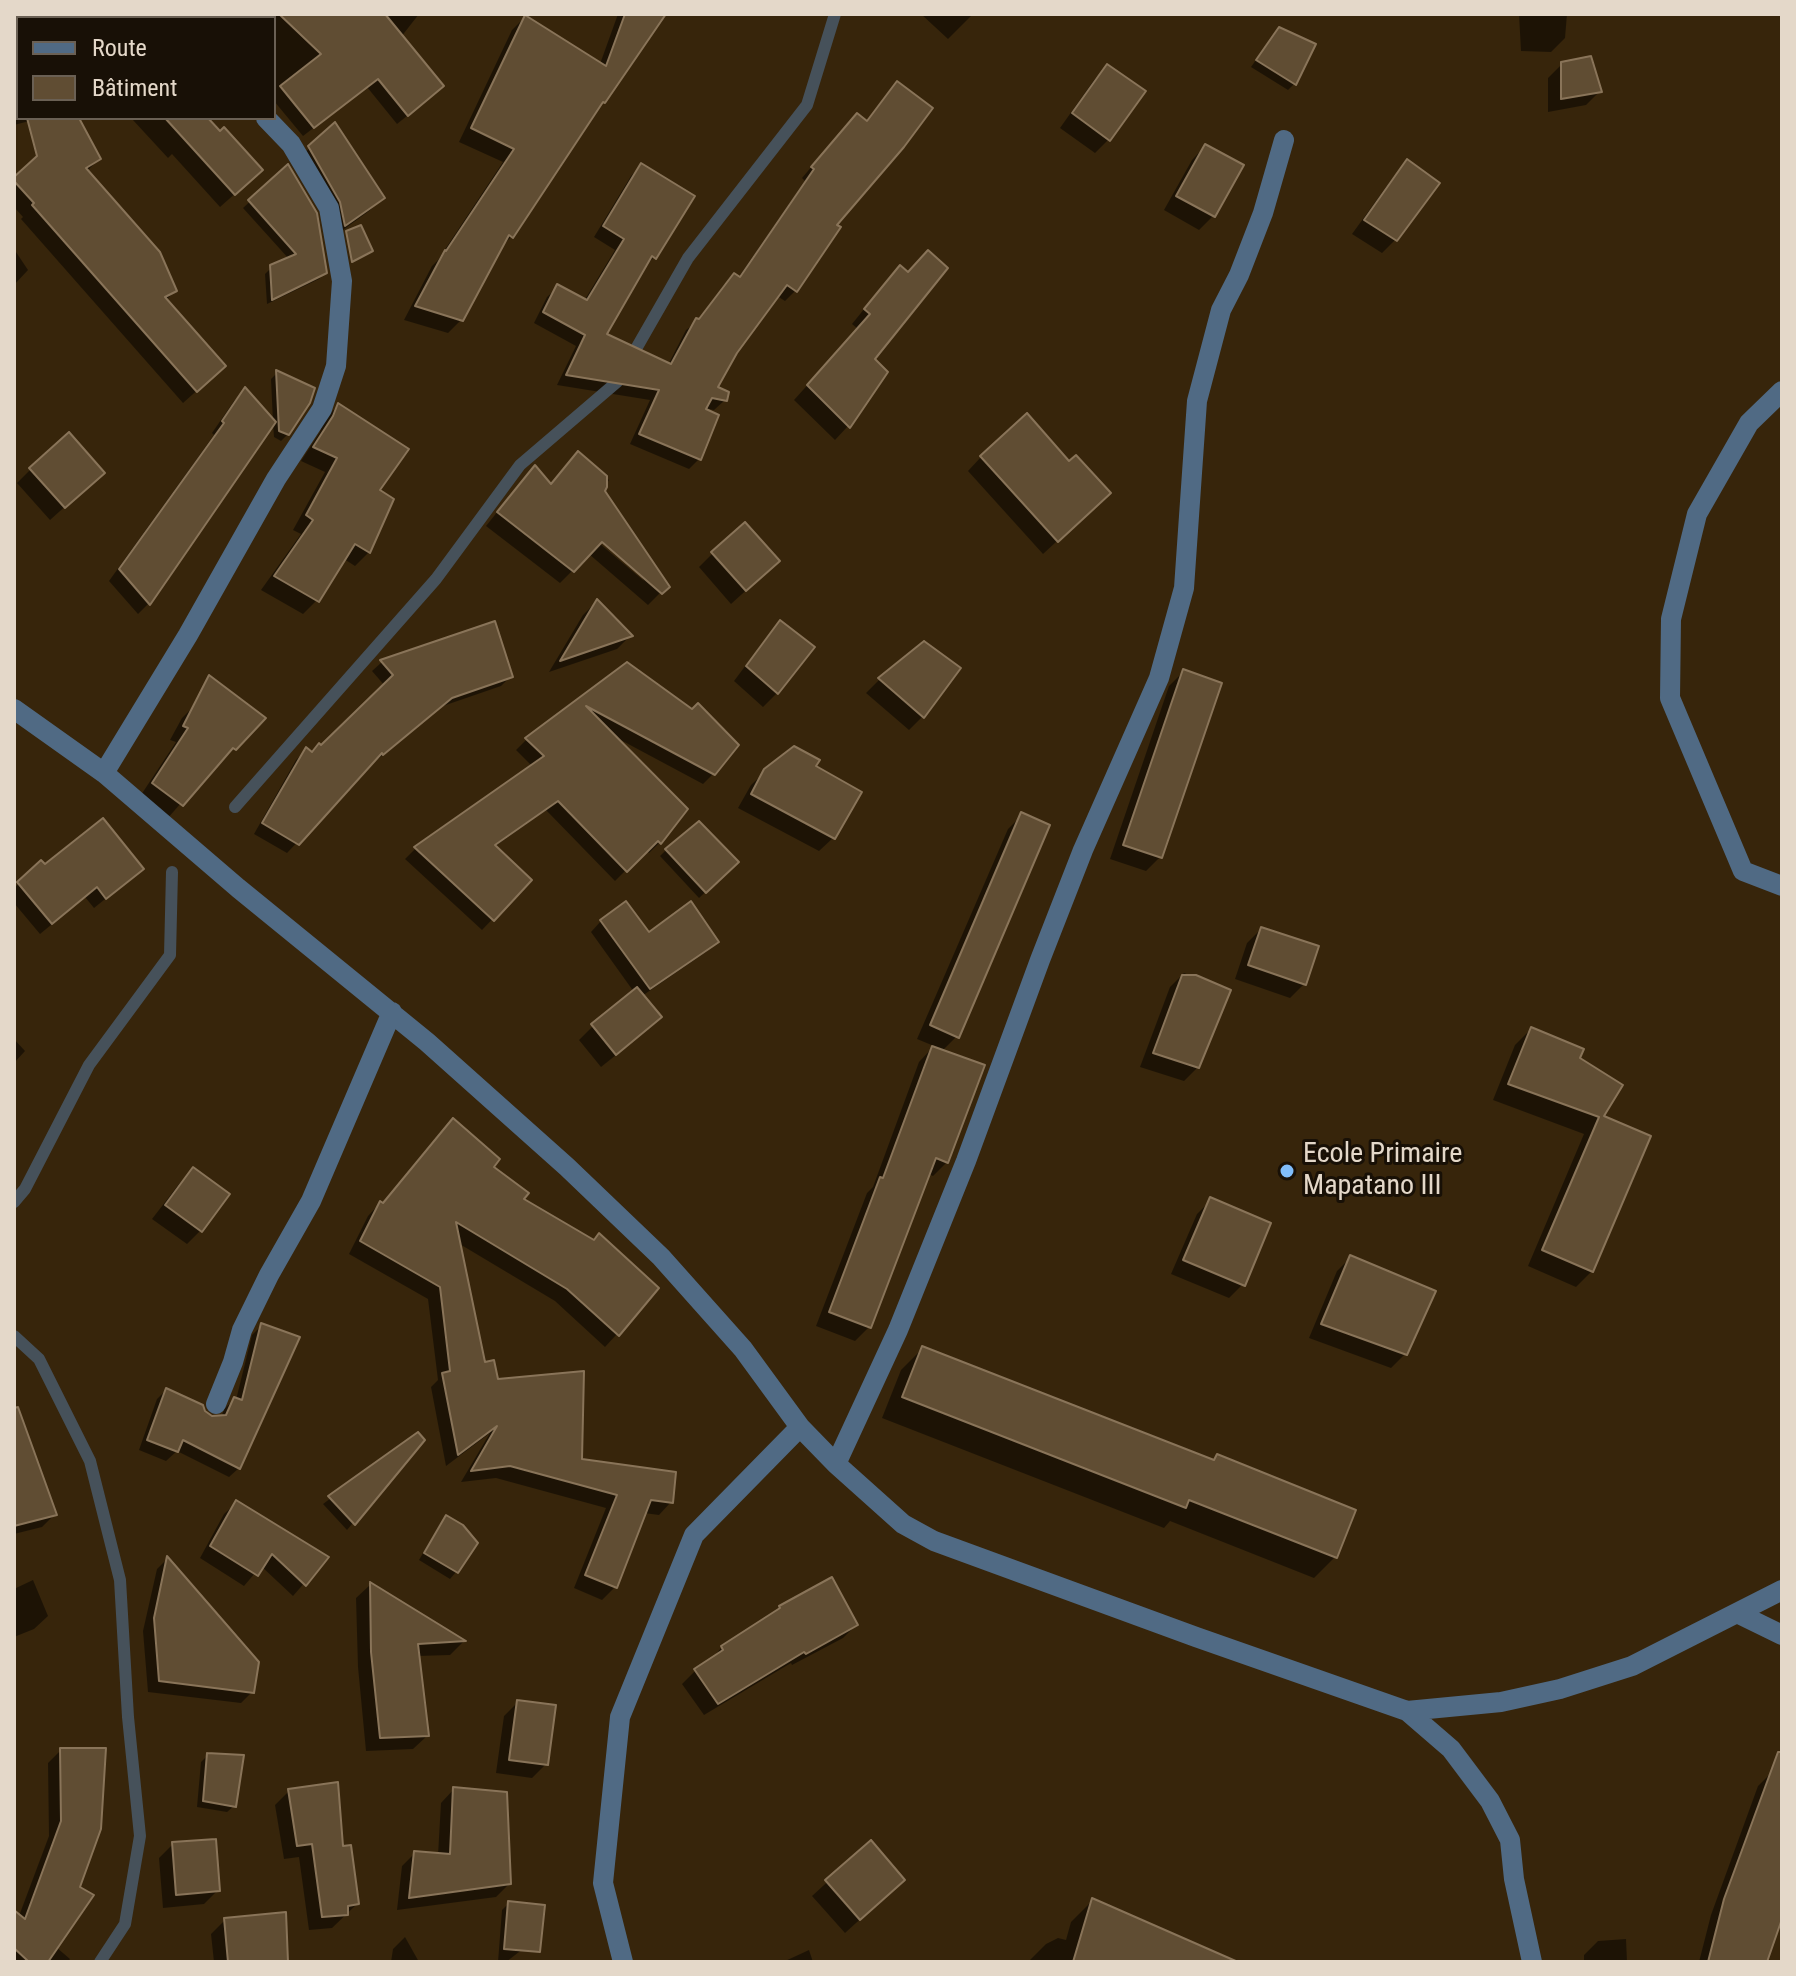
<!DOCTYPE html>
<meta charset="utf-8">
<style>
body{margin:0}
#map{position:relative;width:1796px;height:1976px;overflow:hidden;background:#37250b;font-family:"Roboto Condensed",sans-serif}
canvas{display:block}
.frame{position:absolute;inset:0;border:16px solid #e4d8c9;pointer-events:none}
.legend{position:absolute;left:16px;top:16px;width:260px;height:104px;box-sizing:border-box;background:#181006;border:2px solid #6a6054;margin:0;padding:10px 14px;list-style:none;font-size:24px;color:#e4d8c9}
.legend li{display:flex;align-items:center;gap:16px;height:40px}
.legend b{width:40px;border:2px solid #6a6054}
</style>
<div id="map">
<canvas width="1796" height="1976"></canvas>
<div class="frame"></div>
<ul class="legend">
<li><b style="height:10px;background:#506a84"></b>Route</li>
<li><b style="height:22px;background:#604d33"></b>Bâtiment</li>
</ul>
</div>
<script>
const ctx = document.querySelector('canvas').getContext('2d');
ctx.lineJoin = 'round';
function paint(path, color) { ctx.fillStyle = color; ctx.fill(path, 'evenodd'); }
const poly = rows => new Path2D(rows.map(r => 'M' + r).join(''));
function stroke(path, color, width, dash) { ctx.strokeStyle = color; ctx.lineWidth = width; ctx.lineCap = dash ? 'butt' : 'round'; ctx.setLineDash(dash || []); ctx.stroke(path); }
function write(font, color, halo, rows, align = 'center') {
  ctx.font = font + ' "Roboto Condensed",sans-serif'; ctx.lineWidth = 6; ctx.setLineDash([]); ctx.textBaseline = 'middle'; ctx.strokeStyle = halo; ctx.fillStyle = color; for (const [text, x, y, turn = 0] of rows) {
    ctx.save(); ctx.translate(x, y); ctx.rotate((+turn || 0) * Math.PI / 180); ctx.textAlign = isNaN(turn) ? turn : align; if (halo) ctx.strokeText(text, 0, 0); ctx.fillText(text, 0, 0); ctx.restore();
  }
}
const shadow = poly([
 [14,14,21,14,23,18,18,18,18,118,41,118,14,125],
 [52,14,97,14,99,18,56,18],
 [159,14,419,14,401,37,432,96,397,124,367,87,303,136,274,101,274,18,174,18],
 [618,14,664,14,604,102,596,110,511,237,500,248,461,320,448,333,404,320,432,266,438,260,503,162,459,142,512,30,525,17,600,64],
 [921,14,973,14,948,39],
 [1519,14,1567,14,1565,38,1551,52,1521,51],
 [1273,36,1313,45,1294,84,1288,90,1251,67],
 [1562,64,1600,91,1586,105,1548,112,1548,78],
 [1107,66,1109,139,1095,153,1060,128,1094,80],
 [897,84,834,225,838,228,795,291,785,301,777,296,735,352,716,388,725,400,714,410,702,408,699,459,689,469,630,444,650,400,557,385,576,346,534,323,547,297,558,287,584,301,615,250,594,237,631,176,641,165,654,257,644,268,604,335,668,365,686,330,698,321,723,286,734,275,738,278,805,181,802,178,846,126,866,123,887,94],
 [205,118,246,184,220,207,172,154,168,158,132,119],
 [334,125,383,198,369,211,332,238,327,216,295,162],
 [1205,146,1213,216,1199,230,1164,210,1192,160],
 [99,159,87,171,175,291,166,300,211,378,183,403,21,219,23,217,14,207,14,179],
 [1408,162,1396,239,1382,253,1352,234,1394,176],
 [287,167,325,273,319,279,267,304,265,274,272,267,289,259,243,208],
 [14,249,28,270,14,285],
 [900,268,872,359,848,426,835,440,794,400,858,329,852,324,886,282],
 [277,373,288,434,281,441,274,437,273,423,149,603,138,614,109,581,214,435,212,433,234,401,245,390,273,422,271,379],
 [338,406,377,490,369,552,355,566,344,559,317,600,303,614,261,590,301,534,293,530,325,472,301,461,320,432,324,419],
 [579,453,609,480,602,491,667,586,648,605,589,554,560,583,486,526,523,480,549,486],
 [596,534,639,572,644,581,593,538],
 [981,457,1069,464,1094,507,1043,554,968,471],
 [31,469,88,486,50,520,17,483],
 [713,553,763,575,731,604,699,567],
 [597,601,630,636,617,649,549,672,583,615],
 [494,623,511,676,501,686,440,707,372,764,287,853,254,834,296,760,306,750,311,754,321,747,385,686,372,671,382,662],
 [781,623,777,693,763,707,734,681,767,637],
 [924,644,923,716,909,730,866,693,879,680],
 [627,664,714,773,703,784,617,738,685,810,659,843,649,853,646,850,615,881,546,810,494,847,530,880,482,930,405,859,416,848,532,766,516,750,527,739],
 [1183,672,1160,857,1146,871,1110,859,1169,686],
 [196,704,263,718,221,762,218,761,167,819,139,798,176,742,170,740,182,718],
 [814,766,833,838,819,851,738,808,751,785,766,771],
 [1022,815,957,1036,942,1051,947,1162,933,1176,928,1174,869,1327,855,1341,816,1326,867,1193,873,1187,919,1062,934,1046,917,1039,1008,829],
 [666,850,737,862,699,898,660,856],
 [41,863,45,867,130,879,94,908,85,897,40,934,14,903,14,888],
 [601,921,648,935,717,942,706,952,642,996,659,1017,646,1031,601,1067,579,1040,593,1026,634,992,591,932],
 [1261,929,1304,984,1290,998,1235,979,1247,943],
 [1184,973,1229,991,1198,1067,1184,1081,1140,1067,1170,987],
 [1531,1029,1577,1059,1601,1117,1592,1271,1576,1287,1528,1266,1584,1134,1493,1100,1515,1045],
 [14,1039,25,1051,14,1063],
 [453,1120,491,1167,521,1199,617,1334,605,1347,555,1301,458,1243,483,1365,496,1381,580,1461,671,1502,659,1515,644,1513,615,1587,602,1600,574,1588,606,1508,496,1478,461,1482,490,1433,446,1466,431,1387,438,1380,428,1299,349,1254,368,1216,380,1203,382,1204,441,1133],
 [193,1170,200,1231,187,1244,152,1219,179,1184],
 [1211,1200,1243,1284,1229,1298,1171,1274,1197,1214],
 [1351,1257,1405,1354,1391,1368,1309,1338,1337,1271],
 [261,1326,239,1468,229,1477,177,1451,166,1461,139,1450,157,1399,166,1390,210,1418,221,1418,224,1409,234,1400,236,1400,252,1335],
 [922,1349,1212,1462,1217,1457,1354,1511,1335,1557,1314,1578,1170,1521,1164,1528,882,1418,901,1370],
 [14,1417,55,1514,42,1527,14,1534],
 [417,1434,422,1440,347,1530,323,1504],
 [236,1503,326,1558,293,1596,261,1566,244,1586,200,1558,224,1514],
 [446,1517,475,1543,456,1572,450,1579,419,1560,440,1524],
 [167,1559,252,1692,241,1703,148,1692,143,1631,157,1569],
 [33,1580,48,1616,34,1629,14,1637,14,1589],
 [370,1585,463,1642,450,1655,418,1656,427,1736,413,1749,366,1751,358,1667,356,1598],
 [781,1607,856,1625,843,1638,792,1665,791,1663,704,1715,682,1684,695,1671,710,1661,722,1647,774,1614],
 [518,1702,546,1764,532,1778,496,1773,504,1716],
 [61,1750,104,1750,56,1947,70,1959,68,1962,14,1962,14,1912,19,1916,49,1836,48,1763],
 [208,1755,234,1806,227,1812,197,1807,201,1762],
 [1772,1772,1782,1777,1782,1913,1765,1962,1699,1962,1711,1915,1758,1786],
 [454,1789,509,1884,496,1897,397,1910,402,1866,415,1853,438,1855,441,1803],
 [289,1791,341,1849,357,1904,332,1928,309,1930,299,1857,284,1859,275,1805],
 [870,1843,889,1893,845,1933,812,1896],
 [173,1844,218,1890,204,1904,163,1908,159,1858],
 [1092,1901,1207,1962,1028,1962,1046,1944,1058,1938,1066,1940,1071,1922],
 [509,1903,532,1942,506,1962,498,1962,502,1910],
 [225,1920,286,1962,214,1962,211,1934],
 [405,1937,419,1962,391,1962,393,1949],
 [1626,1939,1627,1962,1584,1962,1584,1955,1598,1941],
 [809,1950,813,1962,783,1962]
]);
const stream = poly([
 [235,807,436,579,520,465,617,382,688,258,807,105,835,14],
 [14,1202,25,1189,89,1065,170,955,172,872],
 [14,1336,39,1359,90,1461,120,1580,128,1717,140,1836,125,1924,100,1962]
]);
const building = poly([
 [279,14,385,14,444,86,408,116,378,79,314,128,280,86,321,54,279,14],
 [625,14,666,14,605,103,603,102,513,238,509,235,463,321,415,306,445,250,446,251,514,149,471,128,525,15,606,66,625,14],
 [1279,27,1316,44,1296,85,1256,60,1279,27],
 [1591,56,1602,92,1561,99,1561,62,1591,56],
 [1107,64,1146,91,1110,141,1072,113,1107,64],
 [897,81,933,108,904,147,837,225,841,227,797,292,787,285,737,353,718,387,729,392,727,401,712,398,706,409,719,415,701,460,639,434,659,390,566,375,585,335,543,312,557,284,587,300,624,239,603,226,641,163,695,196,656,259,652,256,607,334,671,364,696,318,699,319,734,273,740,277,814,169,811,167,857,113,867,121,897,81],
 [27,118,79,118,101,159,86,168,160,252,177,291,165,297,226,366,197,392,32,205,34,203,14,181,14,177,37,156,27,118],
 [165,118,208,118,220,131,224,127,263,170,235,195,165,118],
 [335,122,385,198,345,226,340,202,308,146,335,122],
 [1205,144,1244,165,1215,217,1176,196,1205,144],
 [1407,159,1440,183,1397,241,1364,220,1407,159],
 [288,164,317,213,327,273,272,300,270,265,296,254,248,200,288,164],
 [361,225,373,251,352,262,346,231,361,225],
 [928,250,948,268,875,359,888,372,850,428,807,385,870,314,864,309,900,265,908,272,928,250],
 [276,370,315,388,310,403,289,435,279,431,276,370],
 [245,387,276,422,150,605,119,569,224,423,222,421,245,387],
 [338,403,409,449,380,490,394,499,370,553,355,544,319,602,274,576,313,520,306,515,337,458,313,447,333,416,338,403],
 [1027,413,1069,461,1076,455,1111,493,1058,542,980,456,1027,413],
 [69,432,105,473,65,508,29,468,69,432],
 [578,451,607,476,607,487,605,491,670,587,662,594,602,542,574,572,497,512,535,465,551,484,578,451],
 [745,522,780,561,746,591,711,552,745,522],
 [597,599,633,636,560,661,597,599],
 [780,620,815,647,778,694,746,666,780,620],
 [495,621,513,677,452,698,383,755,382,753,299,845,262,823,306,747,312,752,319,743,321,745,393,675,380,660,495,621],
 [924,641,961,668,924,718,878,678,924,641],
 [627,662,692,709,698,703,739,745,715,775,586,706,688,809,661,844,658,841,627,872,558,801,495,845,532,880,494,921,414,847,544,756,525,738,627,662],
 [1183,669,1222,683,1162,858,1123,845,1183,669],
 [209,675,266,718,236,750,233,748,183,806,152,783,188,728,183,726,209,675],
 [794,746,820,760,816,766,862,792,835,839,751,794,764,769,794,746],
 [1021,812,1050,825,959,1038,930,1025,1021,812],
 [103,818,144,869,106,899,97,887,52,924,17,882,41,860,45,864,103,818],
 [699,821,739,862,706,893,665,849,699,821],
 [626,901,649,932,691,901,719,942,650,989,600,920,626,901],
 [1261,927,1319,946,1306,985,1248,965,1261,927],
 [1182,975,1196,975,1231,990,1199,1068,1153,1053,1182,975],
 [637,987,662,1017,616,1055,591,1024,637,987],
 [1531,1027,1584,1049,1580,1058,1623,1085,1604,1116,1651,1136,1593,1272,1542,1250,1599,1117,1508,1084,1531,1027],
 [932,1046,985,1065,948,1163,936,1158,871,1328,829,1312,880,1177,883,1178,932,1046],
 [453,1118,500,1159,494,1167,529,1193,524,1199,594,1240,599,1233,659,1288,619,1336,567,1289,456,1222,485,1362,494,1360,498,1379,584,1371,582,1459,676,1472,673,1503,651,1500,617,1588,585,1575,617,1495,510,1466,471,1471,497,1426,458,1455,442,1373,450,1371,440,1287,360,1241,380,1201,383,1203,453,1118],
 [193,1167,230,1194,202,1232,165,1205,193,1167],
 [1210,1197,1271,1223,1245,1286,1183,1260,1210,1197],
 [1350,1255,1436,1291,1407,1355,1321,1324,1350,1255],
 [261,1323,300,1337,240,1469,183,1440,178,1452,147,1440,166,1388,203,1405,205,1411,212,1416,226,1415,234,1397,242,1400,261,1323],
 [922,1346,1214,1460,1217,1454,1356,1510,1337,1558,1189,1500,1186,1508,902,1397,922,1346],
 [18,1407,57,1515,14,1526,14,1408,18,1407],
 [418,1432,425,1440,355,1525,328,1496,418,1432],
 [236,1500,329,1557,306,1586,272,1554,258,1576,210,1546,236,1500],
 [446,1515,463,1525,478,1543,458,1573,424,1553,446,1515],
 [167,1556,259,1662,254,1693,159,1681,154,1618,167,1556],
 [832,1577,858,1625,806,1654,804,1652,718,1704,694,1669,723,1650,721,1646,780,1608,779,1606,832,1577],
 [370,1582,466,1641,418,1644,429,1736,380,1738,371,1652,370,1582],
 [517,1700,556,1705,548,1765,509,1760,517,1700],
 [60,1748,106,1748,101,1829,80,1887,94,1895,48,1962,29,1962,14,1948,14,1910,25,1919,61,1821,60,1748],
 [1778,1752,1782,1752,1782,1919,1767,1962,1708,1962,1724,1899,1778,1752],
 [207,1753,244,1755,236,1807,203,1801,207,1753],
 [338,1782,343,1846,351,1845,359,1904,348,1906,348,1915,322,1917,312,1844,297,1846,288,1789,338,1782],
 [453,1787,507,1792,511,1884,409,1898,414,1851,450,1854,453,1787],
 [216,1839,220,1891,176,1895,172,1842,216,1839],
 [871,1840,905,1880,860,1920,825,1880,871,1840],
 [1092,1898,1238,1962,1073,1962,1092,1898],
 [508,1901,545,1905,540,1952,504,1949,508,1901],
 [286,1912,288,1962,228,1962,224,1918,286,1912]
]);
const minor = poly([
 [1782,391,1749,423,1697,514,1671,619,1670,698,1743,871,1782,886],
 [14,709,104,773,238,888,427,1042,567,1167,661,1257,743,1349,800,1427,836,1464,903,1524,934,1541,1196,1637,1407,1711,1451,1749,1490,1801,1510,1840,1514,1879,1532,1962],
 [104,773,188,635,276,479,322,409,336,366,342,281,329,208,291,144,266,118],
 [216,1404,233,1362,242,1330,269,1275,311,1201,392,1012],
 [836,1464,898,1330,966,1161,1040,960,1083,850,1159,678,1184,588,1197,401,1221,310,1239,275,1263,213,1284,140],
 [1737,1613,1782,1635],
 [1407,1711,1501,1702,1560,1689,1632,1666,1782,1590],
 [623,1962,603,1883,620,1717,694,1535,800,1427]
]);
const markers = [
 [1287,1171,8,"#80bdfa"]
];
const poiNames = [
 ["Ecole Primaire",1303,1155],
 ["Mapatano III",1303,1187]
];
paint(shadow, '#0007');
stroke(stream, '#46515a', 12);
paint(building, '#604d33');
stroke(building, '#897459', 2);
stroke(minor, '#506a84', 20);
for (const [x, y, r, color] of markers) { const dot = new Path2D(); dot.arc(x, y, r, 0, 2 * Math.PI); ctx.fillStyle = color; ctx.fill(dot); stroke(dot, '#181006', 3); }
write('28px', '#e4d8c9', '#181006', poiNames, 'left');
</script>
